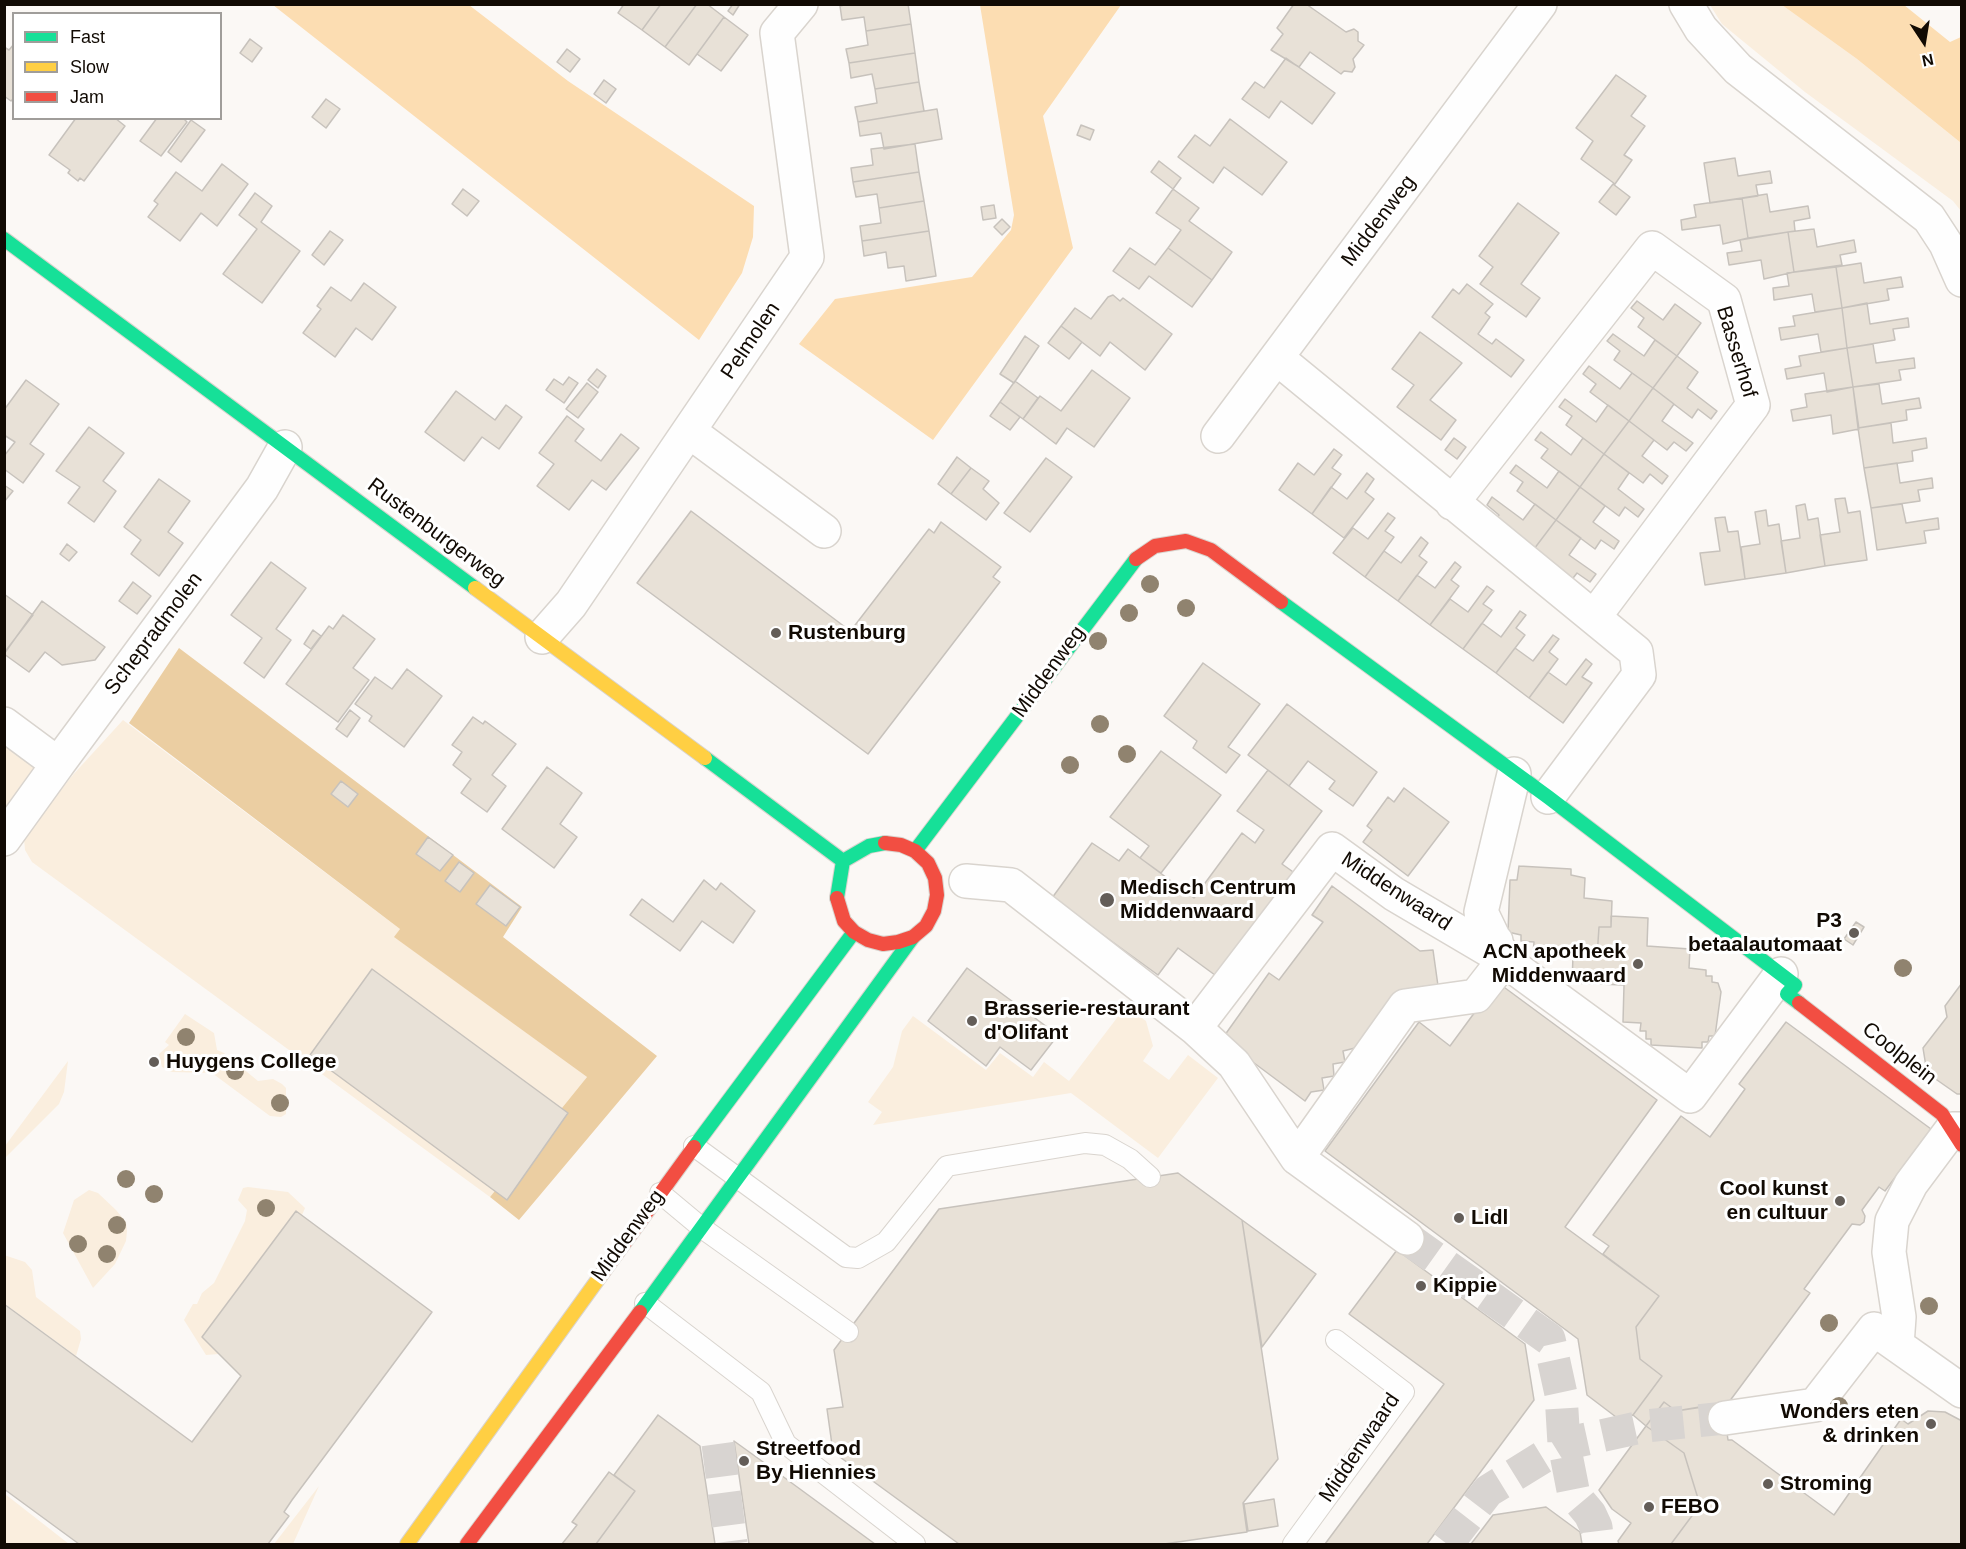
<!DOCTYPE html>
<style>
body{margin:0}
#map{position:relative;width:1966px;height:1549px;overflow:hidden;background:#fbf8f5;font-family:Helvetica,sans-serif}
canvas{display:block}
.frame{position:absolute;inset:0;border:6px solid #110a03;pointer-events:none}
.legend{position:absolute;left:12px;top:12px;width:210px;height:108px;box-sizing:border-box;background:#fff;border:2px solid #a09d9a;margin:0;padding:8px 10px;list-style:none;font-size:18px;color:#110a03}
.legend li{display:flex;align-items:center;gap:12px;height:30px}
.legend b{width:30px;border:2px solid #a09d9a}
.north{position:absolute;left:1894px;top:12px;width:60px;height:60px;-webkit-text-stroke:4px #fff;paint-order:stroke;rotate:168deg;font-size:16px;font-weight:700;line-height:24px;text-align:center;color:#110a03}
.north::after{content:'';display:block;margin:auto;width:21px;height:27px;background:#110a03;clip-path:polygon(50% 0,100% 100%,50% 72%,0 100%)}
</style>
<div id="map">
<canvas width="1966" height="1549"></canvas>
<div class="frame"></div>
<ul class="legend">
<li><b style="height:8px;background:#16e098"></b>Fast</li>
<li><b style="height:8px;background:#ffcf43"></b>Slow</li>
<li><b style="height:8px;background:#f24e42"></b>Jam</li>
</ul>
<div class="north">N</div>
</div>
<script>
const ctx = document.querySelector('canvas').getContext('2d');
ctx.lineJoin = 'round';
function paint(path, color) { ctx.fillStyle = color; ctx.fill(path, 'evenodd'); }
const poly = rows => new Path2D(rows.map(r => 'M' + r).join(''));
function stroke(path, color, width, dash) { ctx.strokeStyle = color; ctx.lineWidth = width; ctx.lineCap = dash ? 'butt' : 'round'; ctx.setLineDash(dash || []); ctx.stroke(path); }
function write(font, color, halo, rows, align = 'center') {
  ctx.font = font + ' Helvetica,sans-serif'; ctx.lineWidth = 6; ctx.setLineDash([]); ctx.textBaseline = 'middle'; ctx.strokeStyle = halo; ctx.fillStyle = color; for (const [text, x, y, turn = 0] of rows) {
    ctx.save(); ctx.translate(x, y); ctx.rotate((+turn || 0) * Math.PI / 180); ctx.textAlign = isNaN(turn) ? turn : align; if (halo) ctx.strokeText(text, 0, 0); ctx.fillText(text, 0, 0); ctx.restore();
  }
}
const green = poly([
 [1710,5,1782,5,1857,59,1961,143,1961,211,1953,201,1805,92,1722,24],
 [123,720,400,929,395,937,587,1077,490,1197,32,862,25,850,24,838,71,777],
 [5,746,35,769,5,810],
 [1126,1006,1146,1021,1153,1046,1143,1061,1169,1080,1188,1055,1218,1078,1158,1158,1071,1093,873,1125,882,1112,868,1102,893,1067,902,1031,913,1016,986,1070,1000,1053,1033,1077,1044,1062,1069,1081],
 [185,1014,214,1033,217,1050,224,1053,258,1081,273,1079,282,1084,286,1088,286,1114,281,1117,270,1116,212,1073,172,1072,162,1067,159,1054,169,1045,165,1042],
 [68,1061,64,1092,59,1104,5,1158,5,1146],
 [248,1187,288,1192,305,1208,302,1215,296,1212,203,1337,219,1354,206,1355,184,1320,193,1304,197,1304,202,1293,214,1283,245,1221,247,1210,238,1200,243,1188],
 [89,1190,98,1193,116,1210,126,1222,127,1231,126,1241,115,1264,93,1288,63,1233,74,1200],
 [4,1255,25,1262,32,1270,36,1297,80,1331,81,1339,76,1356,5,1304],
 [319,1486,293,1544,274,1544],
 [5,1494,69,1544,5,1544]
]);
const forest = poly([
 [179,648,522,907,503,937,657,1056,519,1220,490,1197,587,1077,394,937,400,929,129,723]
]);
const water = poly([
 [273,5,469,5,568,81,754,206,753,237,742,273,699,340],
 [980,5,1121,5,1043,116,1073,248,933,440,799,344,835,299,972,277,1011,230,1014,215],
 [1782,5,1904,5,1950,42,1961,37,1961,143,1857,59]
]);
const building = poly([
 [624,4,661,4,642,30,618,13,624,4],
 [661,4,697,4,665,47,642,30,661,4],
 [697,4,707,4,724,17,689,65,665,47,697,4],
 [733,4,740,4,733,15,728,11,733,4],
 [849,4,908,4,911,24,866,31,864,17,842,20,840,6,849,4],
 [1294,4,1306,4,1346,32,1354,29,1358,32,1358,41,1364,45,1353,59,1355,67,1352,72,1344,71,1341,74,1310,52,1299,67,1271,50,1283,34,1277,28,1294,4],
 [724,17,748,35,721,71,697,54,724,17],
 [911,24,915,53,849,63,846,49,868,45,866,31,911,24],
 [250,39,262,48,252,62,240,53,250,39],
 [14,44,14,98,11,101,4,96,4,47,9,50,14,44],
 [567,49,580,59,570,72,557,62,567,49],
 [915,53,919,82,875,89,872,74,851,78,849,63,915,53],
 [1286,58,1335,93,1312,124,1281,101,1269,118,1242,99,1255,82,1264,88,1286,58],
 [1616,75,1646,96,1631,116,1645,126,1624,155,1632,160,1615,184,1581,159,1593,141,1576,128,1616,75],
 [604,80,616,89,606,103,594,94,604,80],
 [919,82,924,111,858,122,855,107,877,103,875,89,919,82],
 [326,99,340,109,326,128,312,117,326,99],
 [937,109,942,139,884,149,881,133,860,136,858,122,937,109],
 [76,118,115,118,125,126,84,181,80,178,78,181,68,173,70,170,49,155,76,118],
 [157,118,183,118,187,122,161,156,140,141,157,118],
 [1230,119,1287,162,1262,195,1224,167,1213,183,1178,157,1195,135,1210,146,1230,119],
 [191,120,205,130,181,162,168,152,191,120],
 [1081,125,1094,130,1090,140,1077,135,1081,125],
 [915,144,919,172,853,182,851,168,873,165,871,149,915,144],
 [1735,158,1738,176,1770,171,1772,183,1756,185,1758,196,1710,203,1704,163,1735,158],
 [1159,161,1181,178,1173,189,1151,172,1159,161],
 [222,164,248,184,217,226,201,213,180,241,148,217,158,204,154,201,176,172,202,191,222,164],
 [919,172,924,201,879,208,877,194,856,197,853,182,919,172],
 [1613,184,1630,197,1616,215,1599,202,1613,184],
 [463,189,479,201,467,216,452,204,463,189],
 [1173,189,1199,208,1189,221,1232,252,1212,280,1168,248,1181,230,1156,213,1173,189],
 [255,193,272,206,261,222,300,251,262,303,223,274,257,229,239,215,255,193],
 [1767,194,1770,212,1808,206,1810,218,1794,221,1795,231,1748,238,1742,198,1767,194],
 [1742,198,1748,238,1723,244,1720,225,1682,230,1681,220,1696,217,1694,205,1742,198],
 [924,201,929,231,862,241,860,226,881,223,879,208,924,201],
 [1518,203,1559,233,1521,284,1540,298,1526,317,1480,284,1493,267,1479,256,1518,203],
 [994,205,996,218,983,220,981,207,994,205],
 [1002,219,1010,227,1002,235,994,227,1002,219],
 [1814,229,1817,247,1854,240,1856,252,1840,255,1842,265,1794,272,1788,232,1814,229],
 [330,231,343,240,324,265,312,255,330,231],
 [929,231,936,276,906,281,904,266,888,268,886,252,864,256,862,241,929,231],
 [1788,232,1794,272,1764,279,1761,260,1729,265,1727,253,1742,251,1740,240,1788,232],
 [1130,248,1155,265,1168,248,1212,280,1192,307,1149,276,1139,289,1113,271,1130,248],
 [1861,263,1864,283,1901,277,1903,287,1887,289,1889,300,1842,308,1836,267,1861,263],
 [1836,267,1842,308,1815,312,1812,294,1774,300,1773,288,1789,286,1787,273,1836,267],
 [364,283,396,307,372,340,356,328,335,357,303,333,321,309,317,306,331,287,351,301,364,283],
 [1467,284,1493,304,1485,313,1490,317,1478,334,1492,344,1496,339,1524,360,1511,377,1432,317,1453,289,1459,294,1467,284],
 [1113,295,1120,301,1123,298,1172,334,1145,370,1110,342,1100,356,1061,326,1075,308,1091,319,1108,297,1113,295],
 [1637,301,1663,320,1675,304,1701,323,1677,356,1638,327,1644,318,1631,308,1637,301],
 [1867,303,1870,324,1908,318,1909,327,1893,329,1895,340,1847,348,1842,308,1867,303],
 [1842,308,1847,348,1821,352,1818,334,1781,340,1779,328,1795,326,1793,316,1842,308],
 [1061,326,1082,342,1069,359,1048,343,1061,326],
 [1420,332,1462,363,1430,400,1456,420,1441,440,1397,407,1414,385,1392,369,1420,332],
 [1613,334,1644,356,1655,340,1677,356,1653,388,1614,360,1620,351,1607,341,1613,334],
 [1025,336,1039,346,1014,383,1000,374,1025,336],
 [1873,344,1876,363,1914,358,1915,368,1899,370,1901,380,1853,387,1847,348,1873,344],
 [1847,348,1853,387,1827,392,1824,373,1787,379,1785,369,1801,366,1799,356,1847,348],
 [1677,356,1698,372,1687,388,1717,411,1711,419,1698,409,1692,418,1653,388,1677,356],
 [1589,366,1620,389,1632,373,1653,388,1629,421,1590,392,1596,384,1583,374,1589,366],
 [597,369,606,376,598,388,588,380,597,369],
 [1092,370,1130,398,1094,447,1067,428,1056,444,1023,419,1040,396,1061,411,1092,370],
 [569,377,578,383,564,403,546,390,554,379,563,385,569,377],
 [26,380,59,404,30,444,44,454,23,483,4,469,4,456,15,442,4,435,4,410,26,380],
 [1015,381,1038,398,1023,419,1000,402,1015,381],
 [587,383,598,392,578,418,566,409,587,383],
 [1879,384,1882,404,1919,398,1921,408,1906,410,1907,420,1858,428,1853,387,1879,384],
 [1853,387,1859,429,1833,434,1831,415,1793,421,1791,410,1807,407,1805,394,1853,387],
 [1653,388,1674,404,1662,421,1693,443,1686,451,1674,442,1667,450,1629,421,1653,388],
 [456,391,495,420,506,405,522,417,499,449,482,437,464,461,425,432,456,391],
 [1565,399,1596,422,1608,405,1629,421,1604,454,1566,425,1572,416,1559,407,1565,399],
 [1000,402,1020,417,1010,430,990,416,1000,402],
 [567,416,584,429,575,441,601,461,621,434,639,448,606,490,592,480,569,510,537,486,554,464,539,453,567,416],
 [1629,421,1654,440,1642,456,1668,476,1662,484,1650,474,1643,483,1604,454,1629,421],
 [1891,423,1893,443,1926,438,1927,448,1912,451,1913,461,1864,468,1858,428,1891,423],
 [89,427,124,453,103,481,116,491,94,522,68,503,80,487,56,471,89,427],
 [1541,432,1571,455,1583,438,1604,454,1580,487,1541,458,1548,449,1535,440,1541,432],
 [1454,438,1466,447,1457,459,1445,450,1454,438],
 [1334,449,1342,455,1332,468,1341,474,1312,514,1279,490,1298,463,1314,475,1334,449],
 [1604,454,1629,473,1618,489,1644,509,1638,517,1625,507,1619,516,1580,487,1604,454],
 [957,457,971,468,951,494,938,484,957,457],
 [1046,458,1072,477,1030,532,1004,513,1046,458],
 [1897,463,1900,483,1932,478,1933,488,1918,490,1920,501,1871,508,1864,468,1897,463],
 [1516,465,1547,488,1559,471,1580,487,1556,520,1517,491,1523,482,1510,473,1516,465],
 [971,468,989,481,983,489,999,503,986,520,951,494,971,468],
 [1367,473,1374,479,1365,492,1374,499,1344,538,1312,514,1331,487,1347,499,1367,473],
 [159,479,190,501,168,532,183,543,159,576,131,554,141,540,124,527,159,479],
 [4,485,13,491,4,502,4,485],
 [1580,487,1605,506,1593,522,1619,541,1614,549,1601,540,1595,549,1556,520,1580,487],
 [1492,497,1523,520,1535,504,1556,520,1531,553,1492,525,1499,515,1487,505,1492,497],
 [1845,498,1848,513,1860,511,1867,560,1825,566,1820,535,1840,532,1835,499,1845,498],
 [1805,504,1808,520,1818,518,1825,566,1786,573,1781,541,1800,538,1796,506,1805,504],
 [1902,504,1906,523,1938,518,1939,529,1924,531,1926,543,1877,550,1871,508,1902,504],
 [1766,510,1768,526,1779,524,1786,573,1745,579,1741,547,1760,544,1755,512,1766,510],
 [691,511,845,627,844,629,849,633,929,529,934,533,941,522,1001,567,993,577,1000,582,868,754,637,583,691,511],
 [1388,513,1395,518,1385,531,1394,537,1365,577,1333,553,1353,528,1368,539,1388,513],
 [1725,517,1728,532,1738,531,1745,579,1705,585,1700,553,1720,551,1715,518,1725,517],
 [1556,520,1581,538,1569,555,1596,574,1590,582,1577,573,1570,582,1531,553,1556,520],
 [1421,537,1428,543,1419,556,1427,562,1398,601,1365,577,1384,551,1401,563,1421,537],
 [67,544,77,552,69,561,60,554,67,544],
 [271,562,306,588,276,629,291,640,264,678,244,663,262,638,231,615,271,562],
 [1455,562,1461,567,1451,580,1459,586,1430,625,1398,601,1417,575,1435,588,1455,562],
 [133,582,151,596,137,614,119,601,133,582],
 [1487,586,1494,591,1483,604,1492,610,1463,649,1430,625,1450,599,1468,612,1487,586],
 [4,594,33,615,4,653,4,594],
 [42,601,105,647,95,660,62,665,45,652,29,672,4,654,42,601],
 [1520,611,1526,615,1516,628,1525,635,1496,673,1463,649,1482,623,1501,637,1520,611],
 [343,615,375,639,353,668,369,680,338,722,286,684,329,626,333,629,343,615],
 [313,630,321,636,311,649,304,644,313,630],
 [1553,635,1559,639,1549,652,1558,659,1529,698,1496,673,1515,648,1533,661,1553,635],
 [1586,659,1592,664,1582,677,1592,683,1563,723,1529,698,1548,672,1566,685,1586,659],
 [1203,663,1260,704,1228,747,1240,755,1226,773,1193,748,1197,741,1164,716,1203,663],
 [407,669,442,696,404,747,369,721,372,716,355,704,375,677,392,689,407,669],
 [1287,704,1377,772,1353,806,1329,789,1335,781,1308,761,1289,786,1248,755,1287,704],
 [350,710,360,718,347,737,336,729,350,710],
 [473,717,483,724,485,721,516,744,492,775,506,786,487,812,461,793,471,779,453,765,462,752,452,745,473,717],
 [1161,751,1221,795,1161,873,1140,858,1149,846,1110,817,1161,751],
 [547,767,582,793,560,824,577,837,554,868,502,829,547,767],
 [1268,770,1322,811,1282,864,1296,874,1219,978,1178,948,1158,975,1052,898,1092,843,1119,861,1128,849,1194,898,1242,833,1255,843,1264,830,1237,811,1268,770],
 [341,781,358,794,348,807,331,794,341,781],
 [1404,788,1449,822,1408,876,1363,842,1372,830,1367,826,1388,797,1394,802,1404,788],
 [428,837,453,855,440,871,416,854,428,837],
 [459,862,474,873,460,892,445,881,459,862],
 [1519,866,1571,869,1571,875,1585,878,1584,898,1612,901,1611,927,1599,927,1597,957,1533,954,1534,942,1521,941,1521,935,1508,932,1510,880,1517,880,1519,866],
 [704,880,716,890,721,883,755,911,733,943,702,921,680,951,630,915,642,899,673,922,704,880],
 [490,885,520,907,506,926,476,904,490,885],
 [1332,886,1420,951,1433,950,1439,993,1355,1048,1343,1051,1345,1062,1333,1064,1334,1076,1322,1078,1324,1090,1311,1092,1305,1101,1222,1039,1269,973,1279,980,1323,922,1312,915,1332,886],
 [1611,916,1648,918,1647,946,1690,949,1689,968,1706,970,1706,976,1712,976,1712,982,1718,983,1721,992,1715,1036,1709,1036,1708,1042,1702,1042,1702,1048,1651,1045,1651,1039,1646,1039,1646,1031,1640,1031,1641,1023,1623,1022,1624,985,1572,983,1573,956,1597,957,1599,927,1611,927,1611,916],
 [1856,922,1864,927,1853,945,1844,939,1856,922],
 [967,968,1058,1035,1031,1070,1000,1047,986,1066,928,1021,967,968],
 [372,969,568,1113,507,1200,310,1055,372,969],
 [1497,982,1657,1100,1565,1227,1659,1296,1636,1327,1640,1359,1662,1376,1633,1415,1616,1417,1587,1395,1578,1339,1325,1151,1419,1022,1450,1046,1497,982],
 [1962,983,1962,1094,1957,1094,1927,1073,1923,1048,1947,1017,1945,1006,1962,983],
 [1786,1022,1931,1129,1885,1191,1879,1187,1862,1210,1865,1216,1864,1222,1860,1225,1852,1224,1804,1289,1810,1293,1729,1402,1676,1411,1664,1402,1646,1426,1633,1415,1662,1376,1640,1359,1636,1327,1659,1296,1603,1254,1609,1246,1593,1235,1681,1116,1710,1137,1745,1089,1739,1084,1786,1022],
 [1178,1173,1242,1220,1278,1459,1243,1503,1247,1532,1164,1544,959,1544,833,1452,827,1409,843,1407,834,1350,939,1209,1178,1173],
 [296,1211,432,1312,292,1500,284,1512,289,1516,268,1544,79,1544,4,1489,4,1304,192,1442,241,1376,202,1337,296,1211],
 [1242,1220,1316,1274,1262,1347,1242,1220],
 [1397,1250,1525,1344,1534,1400,1427,1544,1325,1544,1444,1384,1349,1314,1397,1250],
 [1664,1402,1676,1411,1723,1404,1728,1440,1732,1440,1834,1515,1901,1419,1908,1424,1928,1411,1945,1412,1962,1421,1962,1544,1671,1544,1700,1505,1684,1453,1646,1426,1664,1402],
 [658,1415,700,1446,715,1544,596,1544,635,1491,614,1475,658,1415],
 [1646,1426,1684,1453,1700,1505,1671,1544,1619,1544,1618,1541,1631,1523,1612,1509,1599,1490,1646,1426],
 [734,1441,759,1459,875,1544,749,1544,734,1441],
 [609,1472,635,1491,596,1544,562,1544,577,1525,572,1522,609,1472],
 [1274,1499,1278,1526,1248,1531,1244,1504,1274,1499],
 [1546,1507,1580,1532,1582,1544,1471,1544,1493,1515,1546,1507]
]);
const streetTunnel = poly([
 [1407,1238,1549,1339,1561,1394,1564,1444,1574,1495,1590,1514,1596,1527,1598,1544],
 [718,1444,731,1544],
 [1447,1544,1488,1491,1564,1444,1646,1426,1725,1418]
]);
const lane = poly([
 [694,1146,846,1257,858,1258,886,1242,947,1166,1085,1143,1105,1145,1130,1159,1150,1177],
 [660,1193,702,1228,848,1332],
 [645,1303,761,1392,786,1444,915,1544],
 [1293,1544,1404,1392,1336,1340]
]);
const street = poly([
 [1686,4,1701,29,1738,69,1929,218,1946,244,1962,280],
 [1277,358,1636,652,1639,675,1548,797],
 [690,432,824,531],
 [1218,436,1540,4],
 [1452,503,1652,248,1724,300,1753,405,1594,617],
 [542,637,571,604,807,257,777,33,801,4],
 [4,724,58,764,262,488,285,447],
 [1514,774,1481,912,1504,960,1690,1096,1781,974],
 [4,839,58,764],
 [966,881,1011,885,1195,1028,1234,1064,1297,1158,1407,1238],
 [1195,1028,1332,849,1394,894,1489,950,1496,941],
 [1297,1158,1405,1006,1476,996,1504,960],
 [1897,1345,1899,1317,1889,1252,1892,1221,1911,1184,1952,1129,1962,1129],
 [1725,1418,1815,1405,1874,1329,1962,1391]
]);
const fast = poly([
 [4,239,475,588],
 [1281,602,1548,797,1795,985,1787,994,1799,1003],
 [705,758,843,861],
 [915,851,1136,559],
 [837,898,843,861,869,846,885,843],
 [694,1147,854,932],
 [640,1312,913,937]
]);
const slow = poly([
 [475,588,705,758],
 [407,1544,604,1271]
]);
const jam = poly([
 [1136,559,1155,546,1186,541,1211,550,1281,602],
 [837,898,844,921,854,932,868,940,883,944,898,942,913,937,926,926,934,911,937,895,935,878,928,863,915,851,901,845,885,843],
 [1799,1003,1942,1114,1962,1145],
 [604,1271,694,1147],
 [467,1544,640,1312]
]);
const trees = [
 [1150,584],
 [1186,608],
 [1129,613],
 [1098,641],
 [1100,724],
 [1127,754],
 [1070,765],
 [1903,968],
 [186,1037],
 [235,1071],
 [280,1103],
 [126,1179],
 [154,1194],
 [266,1208],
 [117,1225],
 [78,1244],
 [107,1254],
 [1929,1306],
 [1829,1323],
 [1839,1406]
];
const markers = [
 [776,633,6,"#635d58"],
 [1107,900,8,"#635d58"],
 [1854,933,6,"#635d58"],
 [1638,964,6,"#635d58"],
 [972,1021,6,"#635d58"],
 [154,1062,6,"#635d58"],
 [1840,1201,6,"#635d58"],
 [1459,1218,6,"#635d58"],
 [1421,1286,6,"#635d58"],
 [1931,1424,6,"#635d58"],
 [744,1461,6,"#635d58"],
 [1768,1484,6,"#635d58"],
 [1649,1507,6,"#635d58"]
];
const streetNames = [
 ["Middenweg",1379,221,-53],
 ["Pelmolen",751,341,-56],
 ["Basserhof",1736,352,73],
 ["Rustenburgerweg",436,533,37],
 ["Schepradmolen",154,634,-53],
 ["Middenweg",1049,672,-54],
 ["Middenwaard",1396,892,33],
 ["Coolplein",1899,1054,38],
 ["Middenweg",628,1236,-54],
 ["Middenwaard",1360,1448,-56]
];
const poiNames = [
 ["Rustenburg",788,633],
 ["Medisch Centrum",1120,888],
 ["Middenwaard",1120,912],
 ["P3",1842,921,"right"],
 ["betaalautomaat",1842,945,"right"],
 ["ACN apotheek",1626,952,"right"],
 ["Middenwaard",1626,976,"right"],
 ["Brasserie-restaurant",984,1009],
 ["d'Olifant",984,1033],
 ["Huygens College",166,1062],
 ["Cool kunst",1828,1189,"right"],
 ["en cultuur",1828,1213,"right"],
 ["Lidl",1471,1218],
 ["Kippie",1433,1286],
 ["Wonders eten",1919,1412,"right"],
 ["& drinken",1919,1436,"right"],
 ["Streetfood",756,1449],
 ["By Hiennies",756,1473],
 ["Stroming",1780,1484],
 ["FEBO",1661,1507]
];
paint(green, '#faeede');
paint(forest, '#ebcea2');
paint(water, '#fcddb2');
paint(building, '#e8e1d7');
stroke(building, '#c7c2bc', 1.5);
stroke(streetTunnel, '#d8d4d1', 33, [33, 16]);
stroke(lane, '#d9d4ce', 22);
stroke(street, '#d9d4ce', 36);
stroke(fast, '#d9d4ce', 16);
stroke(slow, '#d9d4ce', 16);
stroke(jam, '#d9d4ce', 16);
stroke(lane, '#fefefe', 20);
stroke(street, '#fefefe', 33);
stroke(fast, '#16e098', 14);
stroke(slow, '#ffcf43', 14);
stroke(jam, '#f24e42', 14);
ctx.fillStyle = '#90836f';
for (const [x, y] of trees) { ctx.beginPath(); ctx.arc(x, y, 9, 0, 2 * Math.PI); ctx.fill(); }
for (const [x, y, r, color] of markers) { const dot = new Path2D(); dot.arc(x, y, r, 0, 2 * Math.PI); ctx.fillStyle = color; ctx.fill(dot); stroke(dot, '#fff', 2); }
write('21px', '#110a03', '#fff', streetNames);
write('bold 21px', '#110a03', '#fff', poiNames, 'left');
</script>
